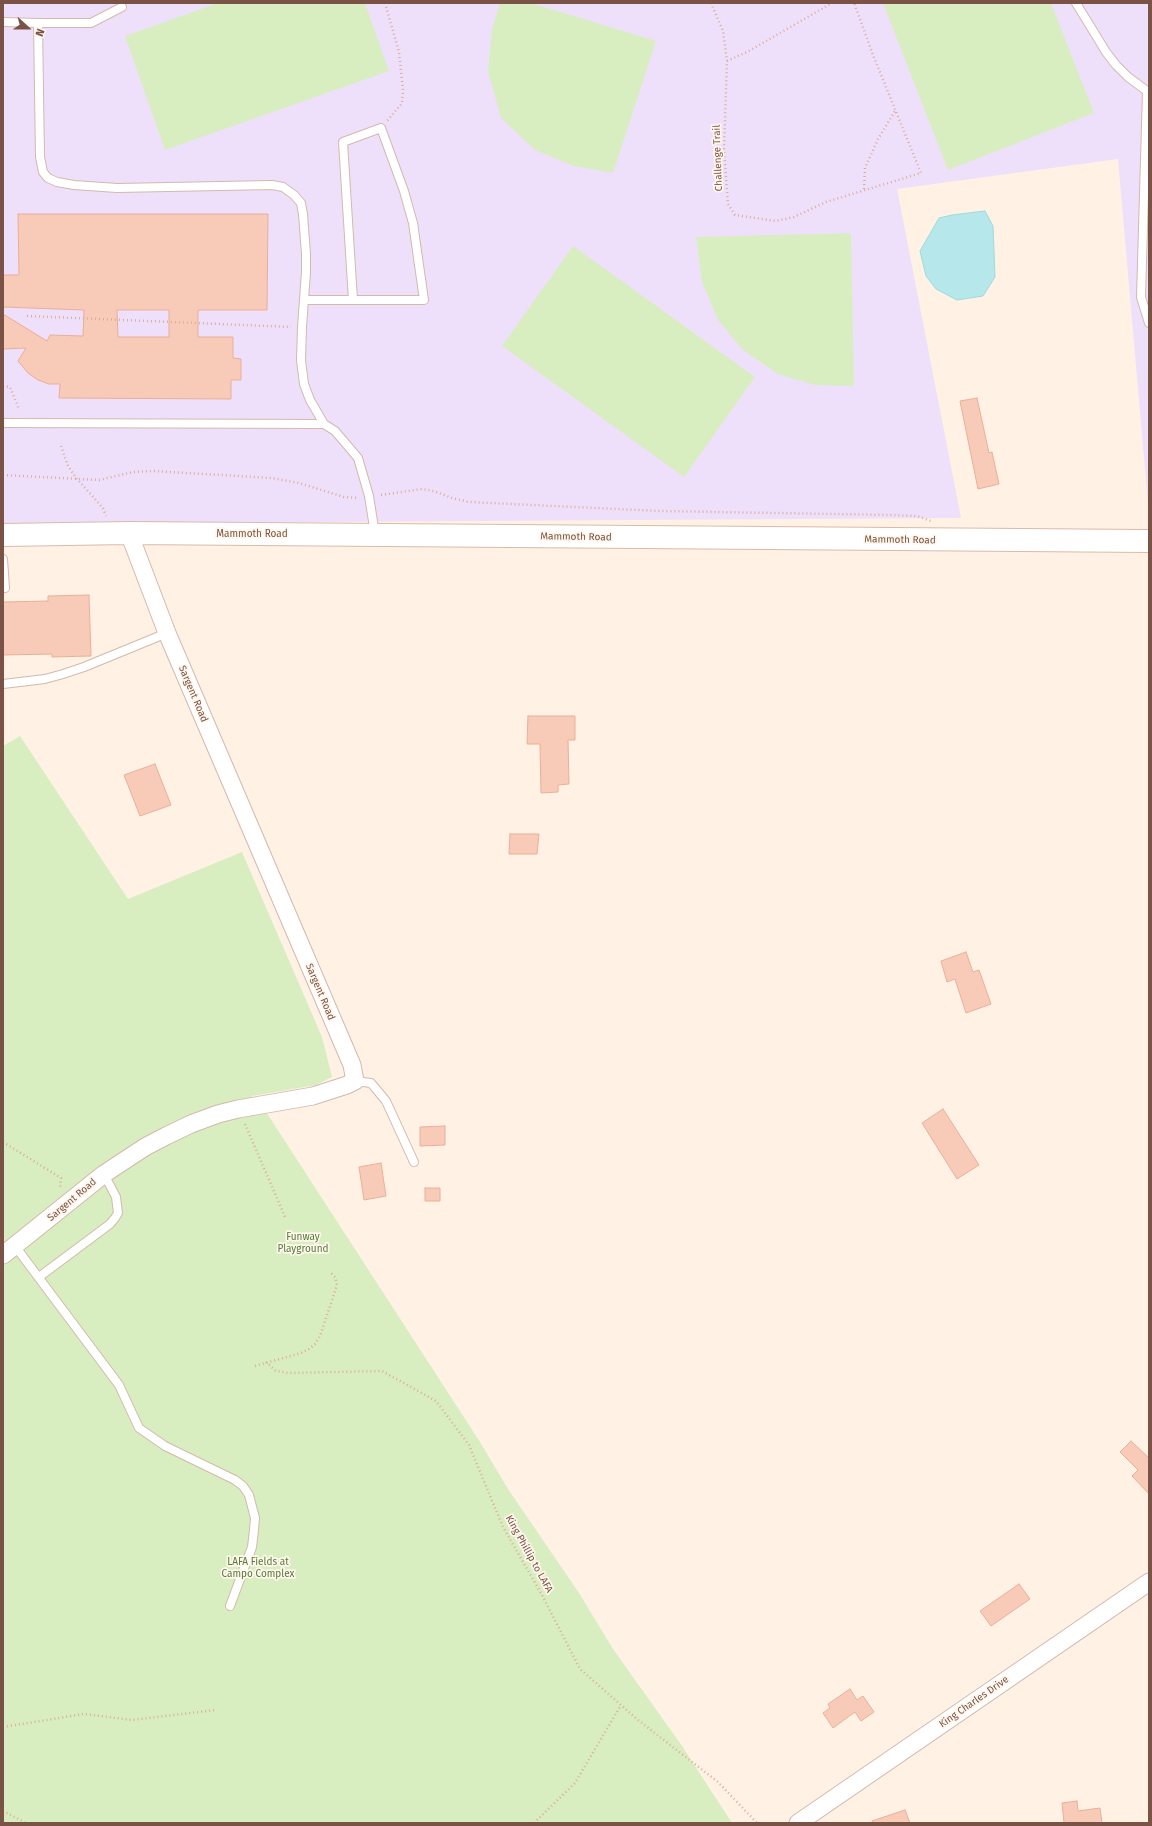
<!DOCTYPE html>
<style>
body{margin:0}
#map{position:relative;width:1152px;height:1826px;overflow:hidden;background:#fff1e4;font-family:"Fira Sans",sans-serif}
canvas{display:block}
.frame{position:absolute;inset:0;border:4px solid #7a5346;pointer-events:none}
.north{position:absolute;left:8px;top:8px;width:40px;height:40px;-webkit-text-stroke:3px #fff6ec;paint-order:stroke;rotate:111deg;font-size:11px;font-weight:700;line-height:16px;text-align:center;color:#7a5346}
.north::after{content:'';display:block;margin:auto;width:14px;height:18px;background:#7a5346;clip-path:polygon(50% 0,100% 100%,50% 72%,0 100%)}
</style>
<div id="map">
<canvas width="1152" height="1826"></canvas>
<div class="frame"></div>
<div class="north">N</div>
</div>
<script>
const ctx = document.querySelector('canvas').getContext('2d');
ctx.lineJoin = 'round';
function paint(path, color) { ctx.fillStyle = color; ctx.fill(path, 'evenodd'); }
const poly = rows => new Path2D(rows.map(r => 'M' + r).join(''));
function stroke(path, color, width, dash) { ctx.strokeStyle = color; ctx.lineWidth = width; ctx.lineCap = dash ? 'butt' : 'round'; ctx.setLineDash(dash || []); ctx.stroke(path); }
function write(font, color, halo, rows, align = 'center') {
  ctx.font = font + ' "Fira Sans",sans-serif'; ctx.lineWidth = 3.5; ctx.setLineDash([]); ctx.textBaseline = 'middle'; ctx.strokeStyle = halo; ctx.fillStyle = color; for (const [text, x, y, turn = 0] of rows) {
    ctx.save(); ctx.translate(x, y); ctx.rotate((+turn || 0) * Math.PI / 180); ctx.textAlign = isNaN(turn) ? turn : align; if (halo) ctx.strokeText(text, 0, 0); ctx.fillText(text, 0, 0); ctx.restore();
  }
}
const education = poly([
 [3,3,1149,3,1149,515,1118,159,897,189,961,518,3,524]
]);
const green = poly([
 [218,3,365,3,389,71,165,150,125,36],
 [500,3,531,3,656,41,613,173,574,166,535,150,501,118,488,71,492,29],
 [883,3,1051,3,1094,113,948,170],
 [851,233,854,386,815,385,778,374,743,350,718,320,702,282,696,237],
 [573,246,755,377,684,477,502,346],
 [20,736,128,899,242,852,322,1037,332,1077,316,1085,252,1096,268,1115,480,1442,508,1489,579,1593,613,1649,682,1746,732,1823,3,1823,3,746]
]);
const water = poly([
 [985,211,993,226,995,277,983,296,957,300,936,289,926,276,920,251,939,218,952,215,985,211]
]);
const building = poly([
 [18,214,268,214,267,310,198,310,198,337,233,337,233,358,241,359,241,380,231,380,231,399,59,398,60,384,49,384,38,380,28,373,18,361,26,348,3,349,3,314,47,341,50,335,83,336,84,310,3,307,3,275,19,275,18,214],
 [117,310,169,310,169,337,118,337,117,310],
 [977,398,989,453,992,452,999,484,978,489,960,401,977,398],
 [89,595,91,656,52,657,52,654,3,655,3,602,48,601,48,596,89,595],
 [528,716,575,716,575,740,568,740,569,784,558,785,558,792,541,793,540,744,527,744,528,716],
 [155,764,171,805,140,816,124,775,155,764],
 [510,834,539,834,537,854,509,854,510,834],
 [966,952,973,972,979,970,991,1004,966,1013,955,979,947,982,941,961,966,952],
 [943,1109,979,1165,957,1179,922,1123,943,1109],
 [445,1126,445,1145,420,1146,420,1127,445,1126],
 [381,1163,386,1196,364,1200,359,1167,381,1163],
 [425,1188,440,1188,440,1201,425,1201,425,1188],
 [1131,1441,1149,1458,1149,1494,1132,1476,1138,1470,1120,1452,1131,1441],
 [1019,1584,1030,1599,991,1626,980,1611,1019,1584],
 [850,1689,857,1700,863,1696,874,1712,861,1721,855,1712,833,1728,823,1713,830,1708,828,1704,850,1689],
 [1077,1801,1078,1811,1100,1808,1102,1823,1064,1823,1062,1803,1077,1801],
 [905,1810,910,1823,873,1823,872,1821,905,1810]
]);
const path = poly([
 [385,3,399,52,403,90,402,103,387,121],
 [711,3,723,31,727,61,724,150,728,204,735,215,776,221,794,217,826,202,921,173,873,55,854,3],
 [727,61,747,52,832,3],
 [864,189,865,168,878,139,895,111],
 [27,316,291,327],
 [3,386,10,387,19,409],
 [61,446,68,466,77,479,103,508,106,516],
 [3,475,99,480,133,472,153,471,272,478,299,483,344,497,358,498],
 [381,495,422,489,434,491,452,498,469,502,660,511,892,515,917,516,931,521],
 [245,1124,286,1219],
 [3,1142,61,1178,60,1189],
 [266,1362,276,1371,288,1373,382,1371,436,1401,469,1445,503,1527,542,1595,580,1669,638,1720,718,1782,757,1823],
 [255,1366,301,1353,309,1349,315,1344,320,1336,337,1285,335,1277,331,1273],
 [3,1727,84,1714,132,1720,215,1710],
 [3,1811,26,1823],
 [534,1823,575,1783,621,1705]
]);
const lane = poly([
 [1076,3,1106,52,1116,65,1128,77,1147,91],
 [3,22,38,23,40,157,43,172,48,178,57,182,74,185,117,188,272,185,283,187,294,195,301,203,303,214,306,254,306,272,302,327,301,360,304,384,310,400,324,424],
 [38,23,91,23,122,7],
 [1147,91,1141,297,1149,323],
 [304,300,424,300,413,223,404,191,381,128,343,142,353,300],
 [3,423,324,424,335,431,358,458,369,496,375,534],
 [3,559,5,588],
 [3,684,45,679,63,674,84,667,167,633],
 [355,1081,371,1083,386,1101,414,1162],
 [15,1246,119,1385,139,1428,165,1446,235,1480,243,1486,249,1495,255,1518,254,1530,252,1547,230,1606],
 [39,1277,110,1224,115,1218,118,1213,116,1197,104,1174]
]);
const street = poly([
 [3,1255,104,1174,145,1147,166,1136,191,1124,218,1114,238,1109,313,1096,347,1085,355,1081,352,1065,167,633,129,533],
 [798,1823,1149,1582]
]);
const secondary = poly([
 [3,535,129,533,1149,541]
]);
const streetNames = [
 ["Challenge Trail",718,158,-92],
 ["Mammoth Road",252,534],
 ["Mammoth Road",576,537,1],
 ["Mammoth Road",900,540,1],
 ["Sargent Road",193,694,67],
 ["Sargent Road",320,992,67],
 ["Sargent Road",72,1200,-40],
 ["King Phillip to LAFA",529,1554,61],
 ["King Charles Drive",974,1702,-35]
];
const parkNames = [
 ["Funway",303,1237],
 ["Playground",303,1249],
 ["LAFA Fields at",258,1562],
 ["Campo Complex",258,1574]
];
paint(education, '#eee0fb');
paint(green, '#d8eec0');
paint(water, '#b6e8eb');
stroke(water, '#9bdadd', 1);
paint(building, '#f7cbb8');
stroke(building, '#ebae97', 1);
stroke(lane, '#d4b9ab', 10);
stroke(street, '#d4b9ab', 19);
stroke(secondary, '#dabaaa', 24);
stroke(path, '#dcad9b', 2.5, [1, 3]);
stroke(lane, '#fff', 8);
stroke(street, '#fff', 17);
stroke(secondary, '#fff', 22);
write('10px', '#7a5346', '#fff6ec', streetNames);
write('10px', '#547b3a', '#fff6ec', parkNames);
</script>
